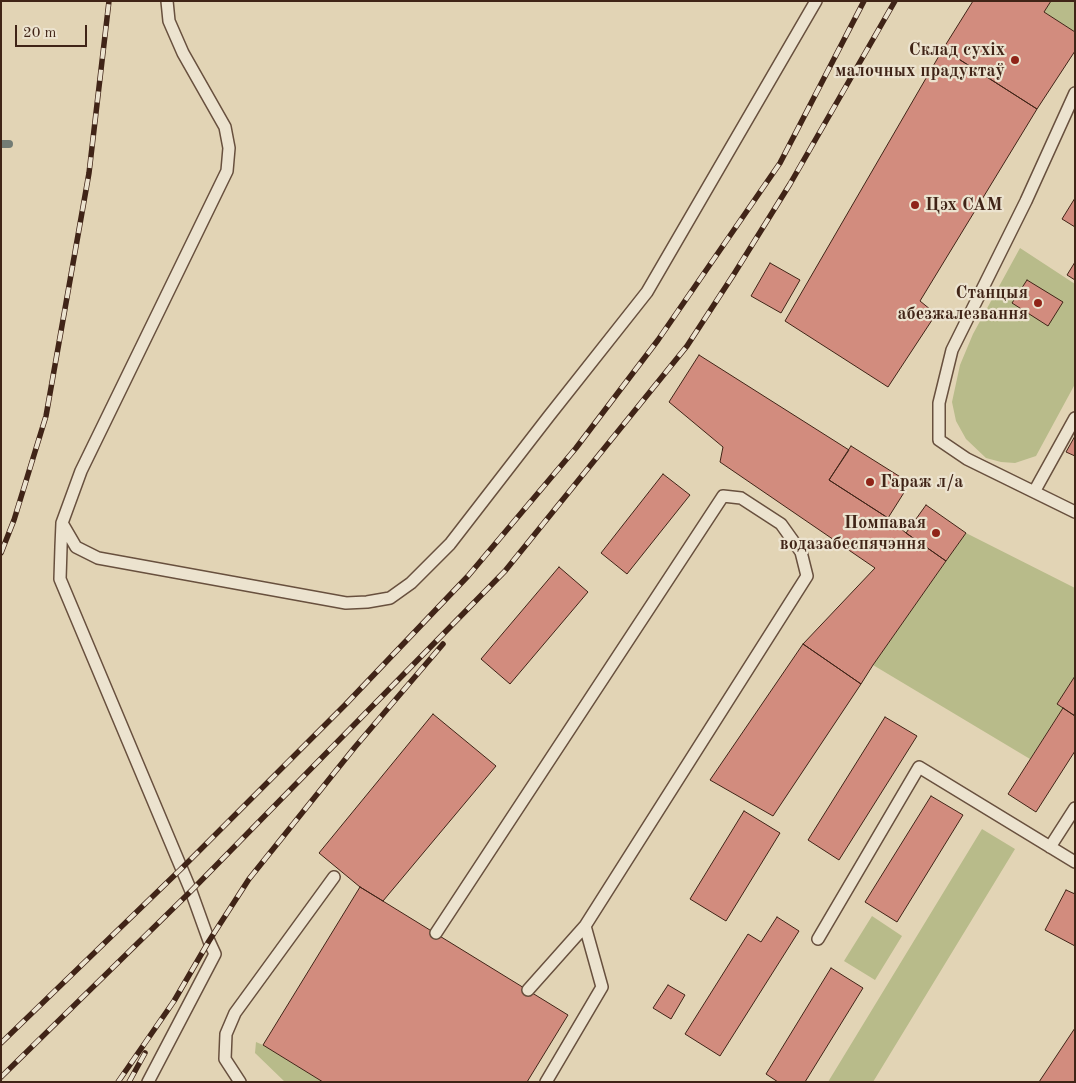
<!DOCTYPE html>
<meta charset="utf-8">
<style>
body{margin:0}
#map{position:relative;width:1076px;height:1083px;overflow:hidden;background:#e2d4b5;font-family:"Old Standard TT",serif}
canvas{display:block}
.frame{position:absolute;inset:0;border:2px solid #402417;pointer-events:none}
.scale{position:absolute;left:15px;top:25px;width:72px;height:22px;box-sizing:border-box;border:2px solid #402417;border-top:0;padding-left:6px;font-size:15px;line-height:18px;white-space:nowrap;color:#402417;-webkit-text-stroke:4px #ece3cf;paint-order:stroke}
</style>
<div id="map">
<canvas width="1076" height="1083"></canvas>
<div class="frame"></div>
<div class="scale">20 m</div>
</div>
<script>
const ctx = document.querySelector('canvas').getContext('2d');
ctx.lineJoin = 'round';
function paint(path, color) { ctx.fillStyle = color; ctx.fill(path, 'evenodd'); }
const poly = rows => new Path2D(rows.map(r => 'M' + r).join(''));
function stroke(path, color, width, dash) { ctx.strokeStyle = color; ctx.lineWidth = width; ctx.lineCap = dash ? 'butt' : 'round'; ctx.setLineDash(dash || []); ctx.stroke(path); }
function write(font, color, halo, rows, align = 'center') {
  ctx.font = font + ' "Old Standard TT",serif'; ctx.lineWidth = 4.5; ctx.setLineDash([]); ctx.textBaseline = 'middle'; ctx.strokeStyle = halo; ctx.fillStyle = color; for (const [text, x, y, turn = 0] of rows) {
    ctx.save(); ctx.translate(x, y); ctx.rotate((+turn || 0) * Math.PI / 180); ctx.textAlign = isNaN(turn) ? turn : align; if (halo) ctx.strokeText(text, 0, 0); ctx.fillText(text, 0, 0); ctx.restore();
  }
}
const green = poly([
 [1051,1,1075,1,1075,32,1044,12],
 [1020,248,1075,284,1075,384,1036,456,1015,463,1001,462,986,458,966,439,956,421,952,402,960,365,973,334],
 [966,533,1075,588,1075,676,1057,704,1063,708,1030,759,873,665],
 [982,829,1015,849,873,1082,828,1082],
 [872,916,902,936,875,980,844,961],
 [256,1042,263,1045,323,1082,285,1082,255,1053]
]);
const stream = poly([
 [1,144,9,144]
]);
const building = poly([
 [973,1,1051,1,1044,12,1075,32,1075,51,1037,109,943,49,973,1],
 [943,49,1037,109,920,301,936,314,888,387,785,321,943,49],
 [1075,198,1075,227,1062,219,1075,198],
 [1075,262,1075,280,1067,275,1075,262],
 [770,263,800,280,781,313,751,296,770,263],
 [1027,280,1063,302,1048,326,1012,303,1027,280],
 [699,355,849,450,829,480,888,518,906,533,946,561,873,665,861,684,803,644,875,568,720,462,723,447,669,402,699,355],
 [1075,436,1075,456,1066,452,1075,436],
 [851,446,910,483,888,518,829,480,851,446],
 [663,474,690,495,627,574,601,553,663,474],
 [926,505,966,533,946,561,906,533,926,505],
 [559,567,588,592,510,684,481,659,559,567],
 [803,644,861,684,773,816,710,780,803,644],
 [1075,676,1075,716,1057,704,1075,676],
 [1063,708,1075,716,1075,751,1036,812,1008,794,1063,708],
 [433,714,496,766,383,901,360,887,319,853,433,714],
 [885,717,917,736,839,860,808,840,885,717],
 [931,796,963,815,897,922,865,902,931,796],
 [744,811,780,833,726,921,690,899,744,811],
 [360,887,568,1015,527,1082,323,1082,263,1045,360,887],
 [1066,890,1075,894,1075,946,1045,930,1066,890],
 [777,917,799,931,720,1056,685,1034,748,934,761,942,777,917],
 [831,968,863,988,805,1082,778,1082,766,1074,831,968],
 [668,985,685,995,671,1019,653,1008,668,985],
 [1075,1028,1075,1082,1039,1082,1075,1028]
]);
const service = poly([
 [1075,93,1026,201,952,350,939,403,939,440,967,459,1075,512],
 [1034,492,1075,418],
 [62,523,76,547,98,558,346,603,367,602,390,598,411,583,450,544,549,416,647,292,816,1],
 [1050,847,1075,808],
 [436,933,723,496,741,498,781,524,801,552,807,576,585,926,602,987,546,1082],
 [818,939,919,767,1075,862],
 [528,990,585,926],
 [148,1082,215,954,209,941,191,891,60,579,61,547,62,523,81,471,227,171,229,148,225,127,183,53,169,21,167,1],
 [240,1082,225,1059,226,1034,235,1013,334,877]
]);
const rail = poly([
 [1,553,14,520,46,416,89,173,109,1],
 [1,1043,181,869,345,705,468,576,576,448,658,340,780,163,864,1],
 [1,1077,191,891,505,571,687,346,734,274,790,184,895,1],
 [118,1082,174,1001,209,941,249,879,355,747,443,644],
 [129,1082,145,1053]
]);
const markers = [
 [1015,60,5,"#8f2418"],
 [915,205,5,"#8f2418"],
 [1038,303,5,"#8f2418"],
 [870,482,5,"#8f2418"],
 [936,533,5,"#8f2418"]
];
const poiNames = [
 ["Склад сухіх",1005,50],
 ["малочных прадуктаў",1005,71],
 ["Цэх САМ",925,205,"left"],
 ["Станцыя",1028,293],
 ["абезжалезвання",1028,314],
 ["Гараж л/а",880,482,"left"],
 ["Помпавая",926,523],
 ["водазабеспячэння",926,544]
];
paint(green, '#b8bb8a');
stroke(stream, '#737c74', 8);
paint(building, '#d28c7e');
stroke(building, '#402417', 1);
stroke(service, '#68503e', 14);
stroke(service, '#ece3cf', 11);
stroke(rail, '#402417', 5.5);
stroke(rail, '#ece3cf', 4, [11]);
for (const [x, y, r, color] of markers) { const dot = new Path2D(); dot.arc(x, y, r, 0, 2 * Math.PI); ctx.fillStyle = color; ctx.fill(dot); stroke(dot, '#ece3cf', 2); }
write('bold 18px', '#402417', '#ece3cf', poiNames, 'right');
</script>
